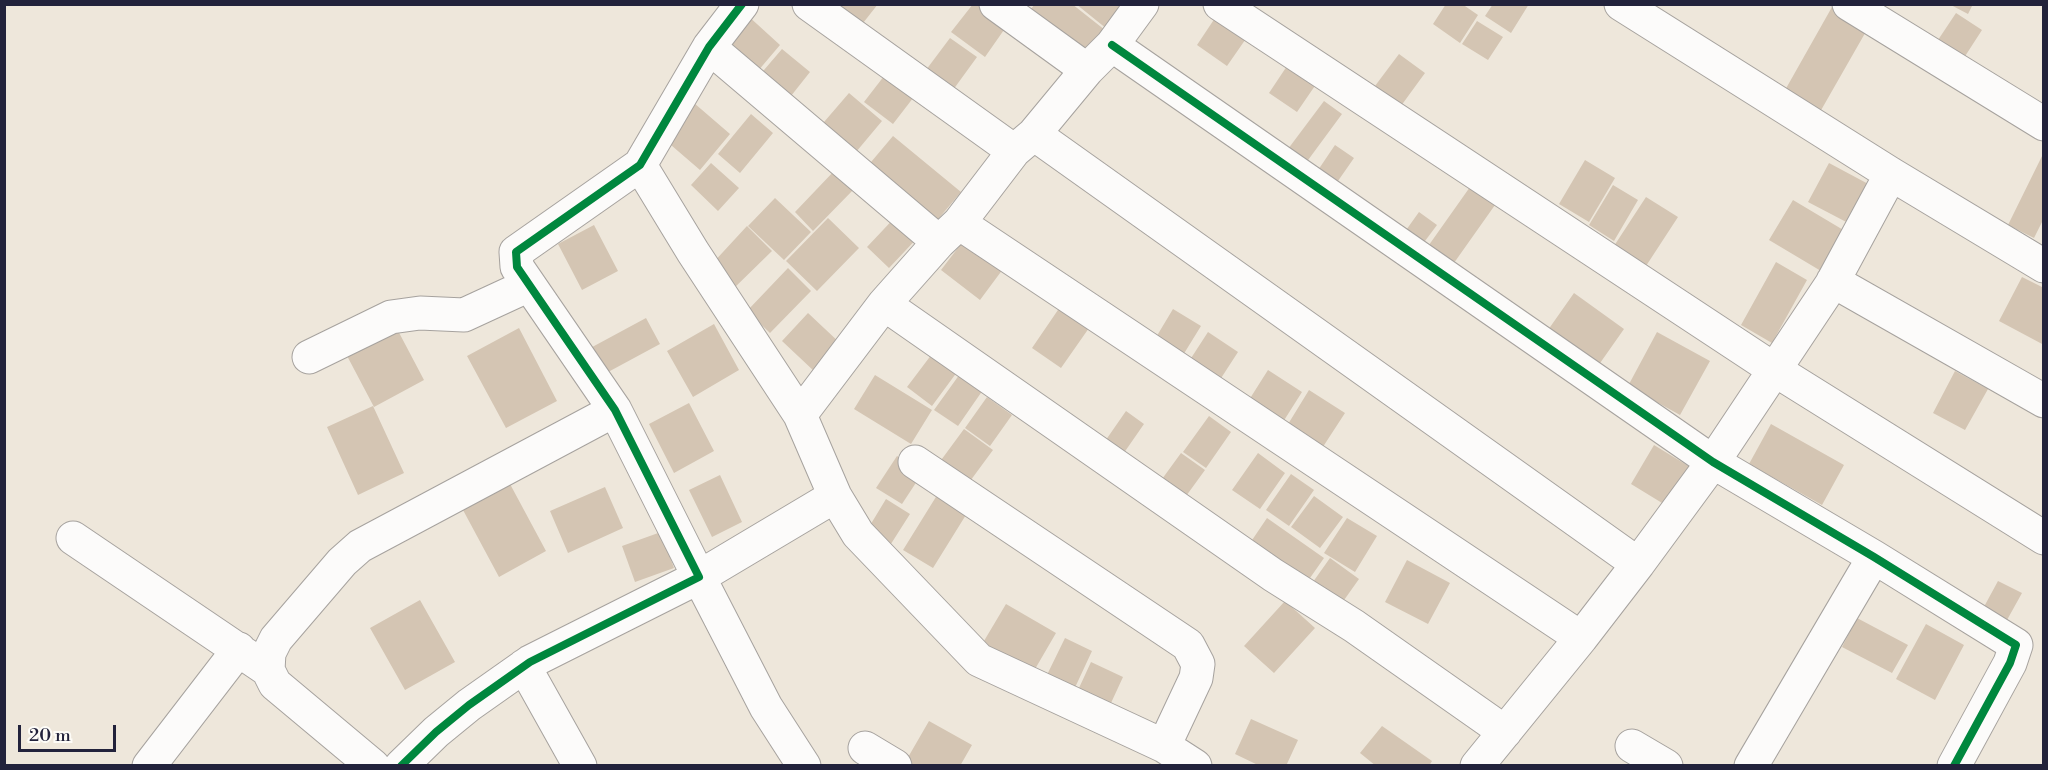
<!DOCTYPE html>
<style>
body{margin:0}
#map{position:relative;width:2048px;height:770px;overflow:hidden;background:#eee7db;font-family:"Libre Bodoni",serif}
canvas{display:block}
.frame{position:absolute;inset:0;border:6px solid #22223b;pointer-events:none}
.scale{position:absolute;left:18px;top:725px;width:98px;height:27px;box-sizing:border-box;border:3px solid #22223b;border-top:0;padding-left:8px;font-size:18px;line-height:21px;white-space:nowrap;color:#22223b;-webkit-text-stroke:4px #fdfcf7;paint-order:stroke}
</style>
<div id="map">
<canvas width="2048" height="770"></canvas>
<div class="frame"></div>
<div class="scale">20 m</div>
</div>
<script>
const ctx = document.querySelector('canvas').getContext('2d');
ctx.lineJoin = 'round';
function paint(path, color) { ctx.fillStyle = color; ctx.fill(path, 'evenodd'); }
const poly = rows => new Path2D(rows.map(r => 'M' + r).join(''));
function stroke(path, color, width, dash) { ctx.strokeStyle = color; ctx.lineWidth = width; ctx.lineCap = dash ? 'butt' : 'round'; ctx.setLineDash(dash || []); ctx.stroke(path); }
const building = poly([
 [832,4,878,4,856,32],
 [973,4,981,4,1006,27,985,57,951,32],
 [1035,4,1072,4,1110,34,1092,57,1030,10],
 [1076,4,1127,4,1107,29],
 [1446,4,1462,4,1478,15,1460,43,1433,24],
 [1493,4,1529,4,1511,33,1485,16],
 [1949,4,1973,4,1968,14],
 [1832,7,1868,28,1820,112,1784,92],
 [1221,9,1252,30,1227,66,1197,45],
 [1956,13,1982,30,1960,64,1934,46],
 [746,14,780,45,752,78,717,48],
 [1477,21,1503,37,1488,60,1462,44],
 [950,38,977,57,953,90,926,70],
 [782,49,810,72,787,101,758,77],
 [1399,54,1425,73,1398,110,1372,90],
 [1293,57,1321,77,1297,112,1269,93],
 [891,67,920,89,893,124,864,102],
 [849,93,882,121,851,158,818,129],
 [1324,101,1342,114,1300,171,1282,157],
 [694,103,730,134,700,170,664,139],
 [751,114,773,133,740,173,718,154],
 [893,136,961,192,934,224,866,168],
 [1335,145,1354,158,1331,191,1312,179],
 [2044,152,2044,218,2034,238,2008,225],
 [1585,160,1615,178,1589,222,1559,204],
 [711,163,739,188,718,211,691,185],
 [1829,163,1872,186,1852,225,1808,202],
 [836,169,855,188,813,231,795,212],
 [1613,185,1638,200,1614,241,1589,225],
 [1470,187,1495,205,1449,270,1424,252],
 [1646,197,1678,217,1646,266,1614,246],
 [775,198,811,232,784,260,748,226],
 [1793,200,1845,231,1821,271,1769,240],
 [900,212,922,233,889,268,867,247],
 [1419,212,1437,225,1416,253,1399,240],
 [828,218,859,248,817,291,786,261],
 [594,225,618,271,582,290,558,244],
 [747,226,772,251,729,293,711,265],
 [964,240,1003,269,980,300,941,270],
 [1776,262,1807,280,1772,343,1741,325],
 [788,268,811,291,770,333,747,311],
 [2022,277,2044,288,2044,345,1999,321],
 [1574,293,1624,329,1598,366,1548,330],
 [1060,307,1089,328,1061,368,1032,348],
 [1173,309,1201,326,1180,360,1152,344],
 [808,313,841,344,815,372,782,341],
 [646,318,660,344,597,378,583,352],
 [714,324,739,370,693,397,667,351],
 [395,325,424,380,374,407,345,352],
 [519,328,557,401,506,428,467,356],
 [1208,332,1238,352,1214,389,1184,369],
 [1657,332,1710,361,1680,415,1628,386],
 [935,350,960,368,932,406,907,387],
 [1268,370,1302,392,1276,433,1242,411],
 [962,371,985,387,958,426,934,410],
 [1955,371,1988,389,1965,430,1933,413],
 [875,375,932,410,911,444,854,409],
 [1309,390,1345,413,1317,456,1282,434],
 [987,397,1012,415,990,446,965,428],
 [689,403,714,451,674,473,649,424],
 [373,406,404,473,358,495,327,427],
 [1126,411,1144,424,1119,460,1101,447],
 [1209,416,1231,432,1206,468,1183,452],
 [1771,424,1844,465,1822,505,1749,464],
 [964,429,993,450,965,488,936,467],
 [1654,445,1690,467,1667,506,1631,484],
 [1181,453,1205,470,1181,503,1157,486],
 [1258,453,1285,473,1260,509,1232,490],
 [897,456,923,472,902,504,876,488],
 [1291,474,1314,490,1289,526,1266,510],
 [720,475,742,522,712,537,689,490],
 [510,484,546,551,499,577,463,510],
 [605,487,623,528,568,553,550,511],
 [939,492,969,510,933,568,903,550],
 [1314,496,1343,517,1320,548,1291,527],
 [886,499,910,514,889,547,866,532],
 [1267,518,1324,558,1303,588,1246,549],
 [1347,518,1377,536,1355,572,1324,553],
 [661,532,674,568,635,582,622,546],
 [1330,558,1359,579,1337,610,1308,589],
 [1407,560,1450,583,1428,624,1385,602],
 [1998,581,2022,593,2002,629,1979,616],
 [420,600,455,662,405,690,370,628],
 [1285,601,1315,628,1274,673,1244,646],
 [1006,604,1056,633,1031,676,981,646],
 [1857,618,1908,645,1892,673,1842,647],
 [1926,624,1964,645,1935,700,1896,679],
 [1065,638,1092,651,1072,694,1044,681],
 [1091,662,1123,677,1105,716,1073,701],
 [1251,719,1298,740,1286,766,1260,766,1235,754],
 [929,721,972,745,960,766,903,766],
 [1382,726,1432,761,1429,766,1376,766,1360,753]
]);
const street = poly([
 [809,4,1014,151],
 [996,4,1087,70],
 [1220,4,1775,370,2044,538],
 [1621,4,1891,174,2044,266],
 [1849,4,2044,124],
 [1112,45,1713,462,1874,557,2016,645,2010,663,1954,766],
 [709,47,939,242],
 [1034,134,1638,564],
 [640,165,693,252,800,415,835,496,858,534,979,660,1164,746,1195,766],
 [959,223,1581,638],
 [1833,281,2044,401],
 [884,304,1273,575,1354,626,1505,732],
 [309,357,391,317,420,313,464,315,529,285],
 [800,415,884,304,939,242,959,223,1014,151,1034,134,1087,70,1112,45,1142,4],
 [915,462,1188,645,1198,664,1196,678,1164,746],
 [73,538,268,670],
 [524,666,580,766],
 [1632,746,1666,766],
 [865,748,895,766],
 [149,766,239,649],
 [373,766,275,684,268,670,269,653,276,639,342,562,360,546,615,410],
 [401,766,436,732,469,705,530,662,699,577,615,410,517,267,516,252,640,165,709,47,742,4],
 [804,766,766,707,699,577,835,496],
 [1477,766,1581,638,1638,564,1713,462,1831,285,1891,174],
 [1751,766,1874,557]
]);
const cycleway = poly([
 [1112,45,1713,462,1874,557,2016,645,2010,663,1954,766],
 [401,766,436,732,469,705,530,662,699,577,615,410,517,267,516,252,640,165,709,47,742,4]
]);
paint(building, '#d4c5b3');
stroke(street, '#a6a29e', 35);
stroke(street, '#fcfbfa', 33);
stroke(cycleway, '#00873e', 8);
</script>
